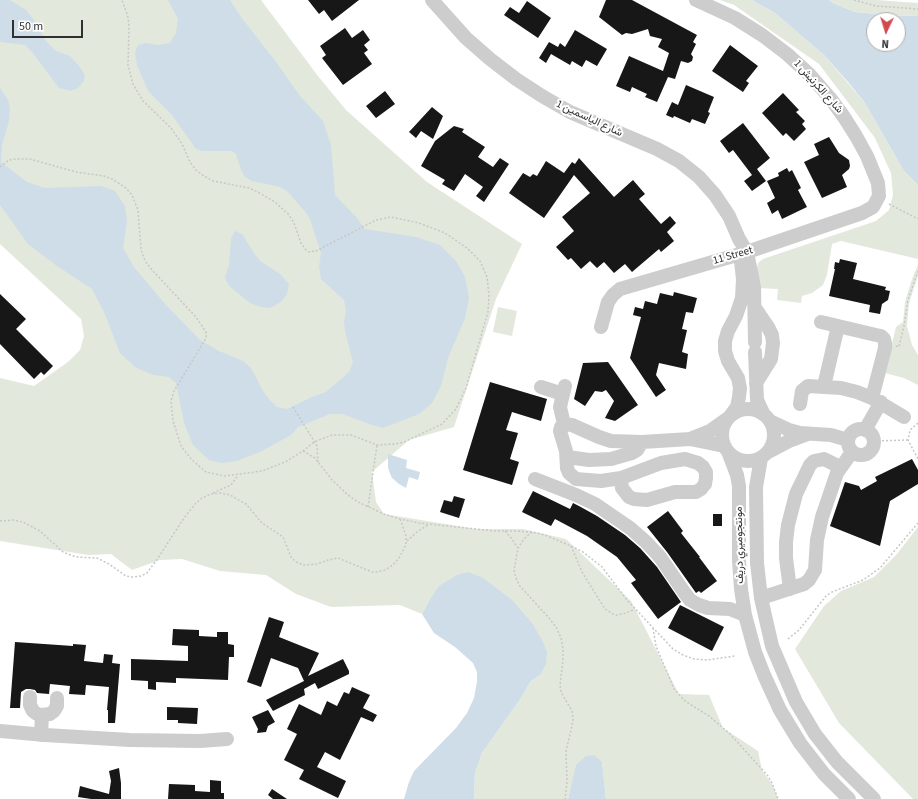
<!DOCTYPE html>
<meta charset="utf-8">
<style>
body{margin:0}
#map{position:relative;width:918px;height:799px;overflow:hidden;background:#fff;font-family:"Source Sans 3",sans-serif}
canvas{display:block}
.north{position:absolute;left:866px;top:12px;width:40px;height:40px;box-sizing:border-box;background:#fff;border:1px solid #acacac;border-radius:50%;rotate:184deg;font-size:11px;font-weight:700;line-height:16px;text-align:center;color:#303030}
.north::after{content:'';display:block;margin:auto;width:14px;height:18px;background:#cf4a4f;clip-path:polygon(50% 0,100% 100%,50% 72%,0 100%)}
.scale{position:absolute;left:12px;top:20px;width:71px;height:18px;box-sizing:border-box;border:2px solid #303030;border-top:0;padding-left:5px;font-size:12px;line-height:14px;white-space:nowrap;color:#303030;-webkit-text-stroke:3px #fff;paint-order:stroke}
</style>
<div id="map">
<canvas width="918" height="799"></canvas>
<div class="north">N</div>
<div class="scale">50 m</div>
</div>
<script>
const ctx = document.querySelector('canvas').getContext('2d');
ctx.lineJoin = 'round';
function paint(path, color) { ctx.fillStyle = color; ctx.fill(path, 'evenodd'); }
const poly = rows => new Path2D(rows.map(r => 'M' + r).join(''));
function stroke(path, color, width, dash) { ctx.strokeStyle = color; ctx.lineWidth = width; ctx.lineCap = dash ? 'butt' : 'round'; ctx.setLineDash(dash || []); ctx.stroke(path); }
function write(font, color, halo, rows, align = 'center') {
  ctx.font = font + ' "Source Sans 3",Vazirmatn,sans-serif'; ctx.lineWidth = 4; ctx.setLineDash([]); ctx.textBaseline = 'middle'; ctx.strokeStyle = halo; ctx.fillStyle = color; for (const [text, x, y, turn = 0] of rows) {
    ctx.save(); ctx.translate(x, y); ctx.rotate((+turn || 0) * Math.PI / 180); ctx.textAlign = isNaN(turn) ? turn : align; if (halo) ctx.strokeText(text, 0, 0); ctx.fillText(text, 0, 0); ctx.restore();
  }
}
const green = poly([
 [0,0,261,0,318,76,346,110,427,182,522,244,496,299,454,427,409,440,372,472,376,502,384,514,476,529,523,529,566,539,631,601,679,694,709,695,723,728,758,751,762,770,772,784,778,799,606,799,602,762,570,790,568,799,474,799,475,773,482,753,519,701,531,681,540,675,429,601,422,614,400,605,331,607,296,594,266,575,220,571,182,559,160,560,132,570,111,554,88,555,0,541,0,378,34,386,68,362,80,350,84,336,81,319,0,244],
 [720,0,752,0,775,13,824,55,865,103,904,171,918,185,918,259,841,241,832,244,827,275,823,285,812,293,802,296,801,303,777,300,778,289,759,288,757,268,758,263,763,259,876,221,889,210,893,195,891,173,875,138,819,64,734,5],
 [829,0,876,0,918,3,918,16,885,15,855,12,833,3],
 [918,265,918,276,909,303,907,326,912,345,918,355,918,385,904,378,885,373,896,327,903,322,905,302,912,279],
 [498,307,517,311,512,336,493,332],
 [918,527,918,799,913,799,839,723,795,649,824,606,841,591,874,577,897,554]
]);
const water = poly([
 [0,0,10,0,26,10,37,24,46,41,56,51,70,56,79,66,85,75,84,81,78,88,70,91,59,88,32,52,25,45,0,42],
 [168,0,230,0,241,17,276,62,300,96,323,121,331,145,335,195,356,217,365,229,416,237,440,245,456,261,465,277,469,298,465,318,448,358,441,386,432,403,419,414,383,428,372,425,342,414,330,414,298,427,291,435,262,451,237,461,222,463,209,460,193,445,184,423,176,383,169,377,153,375,135,367,120,353,104,312,92,289,57,266,28,244,0,205,0,88,8,100,10,108,9,121,2,145,1,162,27,182,45,188,101,186,115,191,125,206,127,222,123,248,134,267,166,305,200,340,219,351,243,361,251,368,263,391,269,399,277,407,287,409,312,397,326,392,349,372,353,363,345,331,344,322,346,310,344,300,321,279,319,267,321,253,311,222,307,214,288,192,280,187,252,181,245,177,241,170,236,154,232,151,202,151,196,149,172,115,148,91,137,65,135,53,138,45,146,43,158,45,170,43,176,33,178,19],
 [752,0,829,0,833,3,855,12,885,15,918,16,918,185,904,171,865,103,848,82,824,55,775,13],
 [874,20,898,20,898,44,874,44],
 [235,231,242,234,254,253,260,261,280,274,289,284,287,294,281,302,270,308,261,307,250,303,229,286,225,278,229,265,231,239],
 [388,454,407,460,406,468,420,472,418,480,409,477,406,488,399,484,392,478,389,471,388,467],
 [468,572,483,578,512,600,532,623,542,640,547,652,546,664,540,675,531,681,519,701,482,753,475,773,474,799,404,799,409,782,414,771,456,728,467,713,474,698,477,681,477,672,473,663,455,647,434,633,422,614,429,601,439,586,457,575],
 [594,755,602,762,606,799,568,799,576,765,586,756]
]);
const building = poly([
 [308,0,359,0,332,21,324,10,319,14],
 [606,0,632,0,697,35,693,42,696,44,691,54,693,57,692,61,688,63,681,61,675,79,668,77,657,102,645,97,647,94,632,87,630,92,616,86,629,56,663,71,669,53,658,47,662,39,650,36,648,29,632,34,626,33,622,35,599,17],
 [527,1,551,18,538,38,504,15,510,7,519,13],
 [345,28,352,38,363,30,370,40,364,45,368,50,364,53,372,64,343,85,322,58,326,55,320,46],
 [575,30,607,49,597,66,586,60,582,67,572,61,570,65,551,54,546,63,539,58,549,42,558,47,560,43,565,47],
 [730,45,758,66,746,81,749,83,743,92,712,71],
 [686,85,714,97,708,112,710,113,705,124,692,119,690,123,674,116,673,118,666,115,672,102,678,105],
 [385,91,395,104,376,118,366,106],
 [783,93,799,110,796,112,805,121,802,124,806,129,794,141,786,133,783,136,762,113],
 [432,107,443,116,433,139,421,131,416,138,409,132],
 [743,123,770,158,757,169,766,181,752,191,744,181,752,175,733,150,729,153,720,141],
 [454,126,464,129,462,132,485,147,478,157,493,167,500,158,509,164,484,202,476,196,483,187,465,174,454,191,442,184,445,180,421,166,435,141],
 [829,137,839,153,849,160,850,166,849,169,842,175,847,187,822,198,804,162,819,155,814,144],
 [579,158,614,197,633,180,645,194,639,199,661,224,670,216,676,223,667,232,674,241,661,252,659,249,632,272,625,264,614,273,604,262,597,268,590,261,581,269,571,258,568,260,556,247,574,231,562,217,590,193,574,175,544,218,509,193,523,173,530,177,533,174,537,176,546,161,564,173,572,162,575,164],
 [787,168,789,172,792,170,801,188,798,190,807,207,782,219,778,210,772,214,767,203,775,198,767,181,779,176,778,173],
 [840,259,857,263,853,279,886,287,885,290,890,291,888,300,882,304,880,314,869,312,870,305,829,296,835,269,834,269,835,262,839,263],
 [674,292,697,298,693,313,686,312,682,329,687,330,682,352,688,354,686,369,659,363,656,375,666,390,656,397,630,358,641,317,633,315,635,307,643,309,645,301,657,304,660,293,673,296],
 [0,294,26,319,16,329,53,366,44,375,41,372,34,379,0,344],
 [608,362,638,405,615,421,605,418,614,401,606,390,602,392,595,391,585,406,574,399,583,363],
 [490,382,547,399,541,421,512,412,506,430,518,433,510,459,519,462,512,485,463,470],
 [912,459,918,470,918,484,890,501,880,546,830,526,845,482,859,486,861,490,877,481,875,477],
 [533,491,570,509,573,503,579,506,597,516,625,535,640,548,657,567,681,602,658,619,631,583,636,580,617,557,587,536,555,519,551,526,522,512],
 [454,496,465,499,459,518,440,512,444,500,452,502],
 [668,511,683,531,681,533,700,557,699,557,717,581,701,593,699,591,696,593,667,552,647,527],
 [713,514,722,514,722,526,713,526],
 [680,605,724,627,712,651,668,628],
 [269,617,284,622,279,637,319,653,308,676,343,659,349,671,349,674,318,689,315,683,304,689,305,695,273,711,266,700,304,681,298,668,271,658,261,687,247,682],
 [173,629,199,630,199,636,217,637,217,632,228,632,228,644,234,645,234,657,229,657,228,680,176,678,176,683,156,682,156,690,148,689,148,681,131,680,131,659,188,661,188,646,172,645],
 [15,642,73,646,73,644,86,645,84,661,103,663,104,654,113,655,112,663,120,664,115,723,108,723,108,710,107,710,109,687,86,685,85,695,69,694,70,686,50,684,49,694,37,693,35,690,30,689,26,689,21,692,20,708,10,708],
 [352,687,370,695,363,708,377,715,373,722,361,717,340,760,325,752,317,767,346,781,338,798,299,779,304,770,284,760,297,734,287,729,299,704,321,715,327,701,337,706,344,692,349,694],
 [167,707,198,708,197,724,178,723,178,720,167,720],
 [268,710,275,722,268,726,266,732,257,733,258,729,252,717],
 [119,768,121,783,121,799,91,799,78,797,80,786,109,794,111,781,109,771],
 [210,780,221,781,221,793,224,793,224,799,168,799,169,784,195,785,195,791,210,792],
 [272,789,287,799,273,799,268,795]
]);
const path = poly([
 [854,0,876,6,918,9],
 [0,167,9,160,16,159,30,159,76,172,104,176,112,179,126,188,132,195,138,210,141,250,145,261,152,270,196,317,206,332,206,338,174,391,171,401,173,421,181,446,192,460,206,472,225,476,262,471,285,462,303,451,314,442,332,435,351,435,377,445,395,444,404,442,442,424,456,409,466,388,488,312,489,295,487,277,480,261,467,248,445,233,419,223,391,217,376,220,316,251,309,252,306,250,301,243,294,223,289,215,275,202,258,192,249,188,213,181,204,176,196,170,190,162,182,144,171,128,143,101,133,84,128,65,129,28,128,17,122,0],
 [889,204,918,219],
 [896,346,899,347,904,326,908,300,918,271],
 [293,407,317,446,318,462],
 [918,423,910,430,908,440,918,459],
 [874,441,908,440],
 [303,451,315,458,332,480,348,495,358,502,384,514,400,519,419,523,495,531,514,531,532,532,545,535,571,546,583,552,602,567,627,600,673,649,683,655,694,659,707,660,735,656],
 [213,493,231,485,238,475],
 [368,507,377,445],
 [0,521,13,520,23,522,40,531,63,552,76,557,97,558,109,564,126,576,133,577,141,576,147,573,158,558,184,518,195,504,202,498,211,494,221,493,230,495,246,504,262,523,283,537,291,557,296,562,303,565,317,564,328,560,338,558,372,572,376,572,385,570,393,565,399,558,406,545,406,536,400,519],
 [505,531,512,539,518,548],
 [532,532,524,539,518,548,514,570,515,575,519,585,549,618,556,627,561,638,563,649,563,660,560,685,561,692,572,711,573,719,572,726,566,751,567,782,565,799],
 [407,541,417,532,429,524],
 [571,546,582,572,605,609,613,614,617,615,626,613,635,609],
 [653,628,656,646,674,689,685,701,709,716,730,734,768,776,772,783,778,799],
 [788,639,799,630,826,596,832,592,863,580,880,568,918,523]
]);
const minor = poly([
 [432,0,466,38,490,59,516,79,542,96,570,112,657,149,679,161,699,177,715,195,729,216,739,239,747,252,754,287,755,342],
 [755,308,768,327,772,335,773,343,771,359,756,383],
 [821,322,876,335,881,336,884,339,885,343,885,348,872,398],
 [601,327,608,302,613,295,620,289,747,252,862,213,873,207,879,196,878,183,867,156,856,136,844,117,830,98,810,75,787,54,762,35,735,18,696,0],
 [755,352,757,400,764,415],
 [824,386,838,326],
 [541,387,563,394],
 [800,404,802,391,808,386,841,388,857,392,872,398,904,417],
 '722 435a26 26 0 1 1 52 0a26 26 0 1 1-52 0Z',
 [731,415,737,407,739,397,740,388,738,378,728,361,725,351,725,341,728,331,736,316,742,298,743,279,741,261],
 [770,421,789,430,800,433,831,435,848,440],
 [564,424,560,407,565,386],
 '848 442a13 13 0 1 1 26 0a13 13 0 1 1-26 0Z',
 [865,430,881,402],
 [690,439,710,431,727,419],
 [768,452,789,441,808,434],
 [729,454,737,475,739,486,739,561,741,589,745,615,755,652,764,675,780,710,800,743,824,774,849,799],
 [567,457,589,460,611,459,632,453,637,450,642,442],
 [761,458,756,487,757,563,761,598,772,646,796,702,815,734,837,762,874,799],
 [621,478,622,488,629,497,634,499,647,500,675,492,696,492,701,489,705,484,706,478,706,472,703,467,698,463,685,459,661,463,621,478,601,481,576,479,569,473,567,468,566,451,560,431,561,427,564,424,572,425,599,437,611,441,642,442,690,439,724,446],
 [535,479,576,495,595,504,630,528,646,542,660,557,684,592,690,600,699,605,708,608,730,609,745,615],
 [790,589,786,558,786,542,788,525,796,494,810,465,814,461,824,459,840,467],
 [761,598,804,584,809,580,815,570,817,540,822,517,837,473,852,452],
 [30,697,30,705,33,711,37,714,42,715],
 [0,731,45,735,130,740,200,741,227,739],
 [41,735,42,715,50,714,54,711,57,706,57,698]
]);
const streetNames = [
 ["شارع الكرنيش 1",818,87,48],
 ["شارع الياسمين 1",589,119,25],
 ["11 Street",733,256,-16],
 ["مونتجوميري دريف",740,545,-91]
];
paint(green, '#e3e8dd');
paint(water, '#cfdde8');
paint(building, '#171717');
stroke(path, '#c7c7c7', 1.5, [2, 2]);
stroke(minor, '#cdcdcd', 14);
write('11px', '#303030', '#fff', streetNames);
</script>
